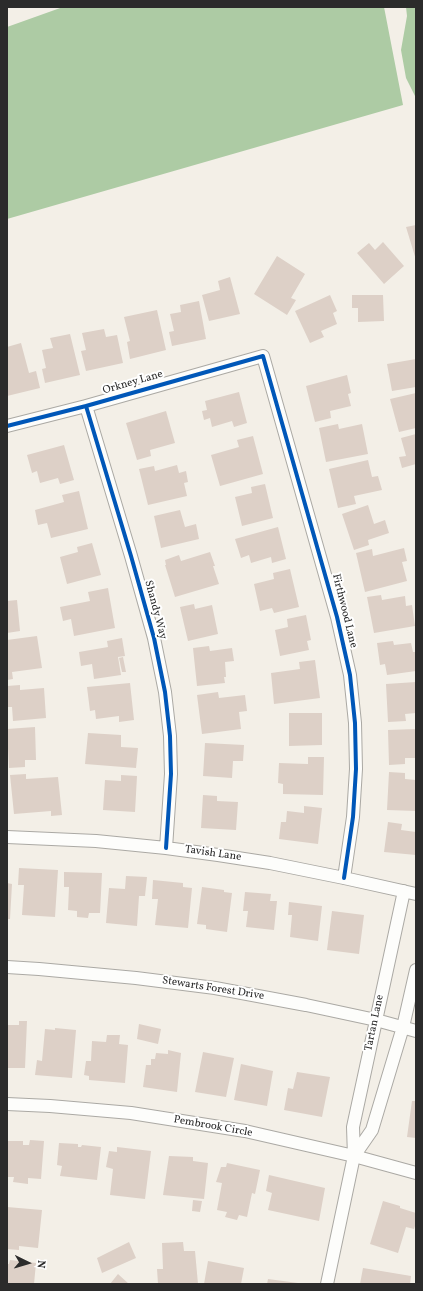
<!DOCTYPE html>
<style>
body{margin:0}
#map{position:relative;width:423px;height:1291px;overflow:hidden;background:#f3efe7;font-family:Vollkorn,serif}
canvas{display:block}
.frame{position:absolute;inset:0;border:8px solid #2b2b2b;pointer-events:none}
.north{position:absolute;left:8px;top:1243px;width:40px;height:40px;-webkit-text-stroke:3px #fff;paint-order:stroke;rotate:95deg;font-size:11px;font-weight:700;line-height:16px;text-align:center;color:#2b2b2b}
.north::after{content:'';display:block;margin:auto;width:14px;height:18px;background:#2b2b2b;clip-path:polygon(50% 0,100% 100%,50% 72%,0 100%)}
</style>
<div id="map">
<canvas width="423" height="1291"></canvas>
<div class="frame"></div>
<div class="north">N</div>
</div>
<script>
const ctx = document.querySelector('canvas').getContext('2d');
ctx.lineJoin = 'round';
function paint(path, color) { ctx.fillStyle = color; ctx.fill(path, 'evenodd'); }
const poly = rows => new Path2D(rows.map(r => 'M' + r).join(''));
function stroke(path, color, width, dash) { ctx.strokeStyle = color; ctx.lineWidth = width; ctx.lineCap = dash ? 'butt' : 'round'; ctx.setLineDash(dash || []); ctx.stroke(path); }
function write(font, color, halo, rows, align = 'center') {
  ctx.font = font + ' Vollkorn,serif'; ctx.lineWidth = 4; ctx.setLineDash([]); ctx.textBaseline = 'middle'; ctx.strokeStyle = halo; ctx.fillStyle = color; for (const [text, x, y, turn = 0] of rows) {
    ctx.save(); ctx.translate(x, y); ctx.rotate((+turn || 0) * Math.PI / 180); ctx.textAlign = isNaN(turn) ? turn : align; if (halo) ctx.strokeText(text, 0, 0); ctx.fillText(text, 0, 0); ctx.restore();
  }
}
const forest = poly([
 [63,7,384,7,403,105,7,219,7,27],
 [406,7,416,7,416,98,406,78,401,50,407,16]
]);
const building = poly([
 [416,225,416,260,406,227],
 [383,242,404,266,384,284,357,253,369,243,375,250],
 [277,256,305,274,291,298,296,300,287,315,254,294],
 [230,277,240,314,209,321,202,295,220,290,218,281],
 [330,295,337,311,333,313,337,324,321,331,324,337,310,343,295,311],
 [352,295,383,295,384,321,358,322,358,308,352,308],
 [199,301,206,339,172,346,169,332,174,331,170,314,181,312,180,305],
 [157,310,166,350,130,359,127,342,130,341,124,317],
 [104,329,106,337,117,335,123,363,86,371,81,351,86,350,82,333],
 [70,334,80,375,45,383,42,369,46,368,42,350,53,348,50,338],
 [21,343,29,373,36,371,40,388,7,396,7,347],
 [416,359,416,387,392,391,387,364],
 [347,375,351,393,348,394,351,406,330,411,331,418,315,422,306,386],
 [239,392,247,423,234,427,232,421,212,427,210,418,204,420,202,411,207,410,205,401],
 [416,393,416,428,399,432,390,399],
 [166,411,175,443,150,450,151,456,137,460,126,423],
 [338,424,339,429,362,424,368,454,326,462,319,428],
 [416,434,416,464,402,468,399,457,406,456,401,438],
 [253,436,263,474,220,486,211,455,239,447,237,440],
 [64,445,74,480,60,484,58,478,40,483,37,471,32,473,27,455],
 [368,460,372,477,378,476,382,490,354,496,356,504,338,508,329,469],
 [177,465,179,473,186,471,188,482,184,483,187,496,148,505,139,469,154,466,155,471],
 [265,484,273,518,242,526,235,497,252,493,251,487],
 [79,491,88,529,51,538,47,523,38,525,35,510,64,502,62,495],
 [368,505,374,524,385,520,389,533,368,540,369,545,354,550,342,514],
 [180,510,185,527,196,524,199,539,161,548,154,516],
 [278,527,286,559,272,563,271,557,251,563,249,555,241,558,235,539],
 [92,543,101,575,67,584,60,557,78,552,77,547],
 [404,548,407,561,402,562,407,581,365,592,356,553,372,549,373,556],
 [210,552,215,566,213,566,219,584,175,597,165,565,166,565,165,560,179,555,181,561],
 [290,569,299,607,274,613,272,608,260,611,254,584,274,579,273,573],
 [108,588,115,628,74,636,71,619,63,621,60,607,90,601,88,592],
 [381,595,382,600,405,596,406,606,412,605,415,626,374,633,367,597],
 [17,600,20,631,7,633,7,601],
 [194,604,195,609,212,605,218,634,188,641,180,607],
 [306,615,311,640,307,641,309,650,280,656,275,630,288,627,287,619],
 [37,636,42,668,12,672,13,679,7,680,7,640],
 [122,638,125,656,118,657,121,675,94,679,92,664,81,666,79,652,108,647,107,641],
 [393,641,394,645,411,643,413,652,416,652,416,671,387,675,385,664,380,665,377,643],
 [209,646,210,651,232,648,234,661,225,662,226,677,224,677,225,683,197,686,193,648],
 [123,657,126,672,122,672,119,658],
 [315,660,320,698,274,704,271,673,300,669,299,662],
 [416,682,416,713,405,714,406,721,388,722,386,684],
 [130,683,134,720,119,722,119,716,96,719,95,710,90,711,87,687],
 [20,685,20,690,44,688,46,718,13,721,12,707,7,707,7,686],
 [218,692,219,698,245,695,247,711,239,712,241,729,202,734,197,695],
 [289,713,322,713,322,745,289,746],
 [35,727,36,760,25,760,25,767,9,768,7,729],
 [416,729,416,758,405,758,405,764,389,765,388,730],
 [88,733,121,735,121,747,138,748,136,768,85,764],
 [205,743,244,745,243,761,233,761,232,778,203,776],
 [308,757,324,757,323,795,283,794,283,784,278,783,279,763,308,764],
 [389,772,405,773,405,779,416,780,416,811,387,810],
 [26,774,26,779,58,777,62,815,51,816,51,811,14,814,10,775],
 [121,775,137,776,135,812,103,810,105,780,121,781],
 [203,795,217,796,217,801,238,802,236,830,201,828],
 [304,806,322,808,318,844,279,839,281,822,286,822,287,811,304,813],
 [388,822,402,824,401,830,416,832,416,855,384,852],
 [19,868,58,870,55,917,22,915,24,885,18,885],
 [64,872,102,873,100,913,89,913,88,918,77,917,77,911,68,910,69,887,64,887],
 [126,876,147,877,145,896,139,896,137,926,106,923,109,888,125,889],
 [153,880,183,883,183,887,192,888,188,928,155,925,158,899,152,899],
 [7,883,12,884,10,919,7,919],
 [202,887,224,890,224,892,232,893,227,932,206,929,206,925,197,924],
 [245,892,271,894,270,901,277,901,274,930,246,927,248,911,243,911],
 [289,902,322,906,318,941,290,937,292,915,288,915],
 [332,911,364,915,359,954,327,950],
 [19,1021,27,1021,25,1068,7,1068,7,1025,19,1025],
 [139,1024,161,1029,158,1044,137,1039],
 [55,1028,76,1030,72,1078,35,1075,37,1060,42,1061,45,1029,55,1030],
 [107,1035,120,1035,119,1044,128,1045,125,1083,89,1080,89,1076,84,1075,86,1061,91,1061,92,1041,106,1042],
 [168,1050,181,1053,177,1092,143,1087,146,1065,151,1065,151,1059,155,1059,156,1053,168,1054],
 [203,1052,234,1058,226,1097,195,1092],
 [241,1064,273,1071,267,1106,234,1100],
 [297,1072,330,1077,322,1117,284,1110,288,1088,293,1089],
 [412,1101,416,1101,416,1138,407,1137],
 [30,1140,44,1141,41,1179,28,1178,28,1184,13,1182,14,1177,7,1177,8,1141,23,1141,23,1145,29,1145],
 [59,1143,78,1144,78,1147,81,1147,82,1145,101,1147,97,1180,60,1176,62,1166,57,1165],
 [117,1147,151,1151,145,1199,110,1195,113,1169,106,1167,109,1151,117,1152],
 [169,1156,193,1157,193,1161,208,1163,204,1199,163,1195],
 [227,1163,260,1170,255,1194,252,1193,247,1217,239,1215,237,1220,225,1217,227,1212,217,1210,222,1183,216,1182,221,1167,226,1167],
 [269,1175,325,1188,319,1221,268,1210,272,1193,266,1191],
 [193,1200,202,1201,200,1212,192,1211],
 [383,1201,400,1206,400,1208,416,1213,416,1223,414,1229,406,1227,398,1253,370,1244],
 [7,1207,42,1210,38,1248,19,1246,19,1250,7,1249],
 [129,1242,136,1258,102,1273,97,1258],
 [183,1242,184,1251,195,1251,198,1284,158,1284,157,1269,163,1269,162,1243],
 [10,1260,36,1263,34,1284,7,1284,7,1264,9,1264],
 [208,1261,244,1268,241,1284,204,1284],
 [363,1268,411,1276,410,1284,360,1284],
 [118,1274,129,1284,110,1284],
 [268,1279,298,1283,298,1284,267,1284]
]);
const minor = poly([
 [86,406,131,556,154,638,165,692,170,736,171,774,166,848],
 [7,426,86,406,263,356,337,617,350,675,355,723,356,769,353,817,344,878],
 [7,837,96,841,166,848,218,855,270,863,344,878,416,894],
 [7,967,39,969,136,978,215,988,306,1005,376,1020,416,1031],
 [7,1104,50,1106,131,1113,245,1131,354,1156,416,1173],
 [354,1156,372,1130,403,1027,416,970],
 [327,1284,354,1156,353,1127,404,891]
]);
const cycleway = poly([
 [86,406,131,556,154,638,165,692,170,736,171,774,166,848],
 [7,426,86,406,263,356,337,617,350,675,355,723,356,769,353,817,344,878]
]);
const streetNames = [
 ["Orkney Lane",133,383,-16],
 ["Shandy Way",155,610,75],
 ["Firthwood Lane",344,611,76],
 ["Tavish Lane",213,854,8],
 ["Stewarts Forest Drive",213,989,9],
 ["Tartan Lane",375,1023,-78],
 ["Pembrook Circle",213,1127,10]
];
paint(forest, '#adcba4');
paint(building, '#ddd0c7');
stroke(minor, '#aba9a4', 14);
stroke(minor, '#fdfdfb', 12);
stroke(cycleway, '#0057b8', 4);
write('11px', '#2b2b2b', '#fff', streetNames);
</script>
